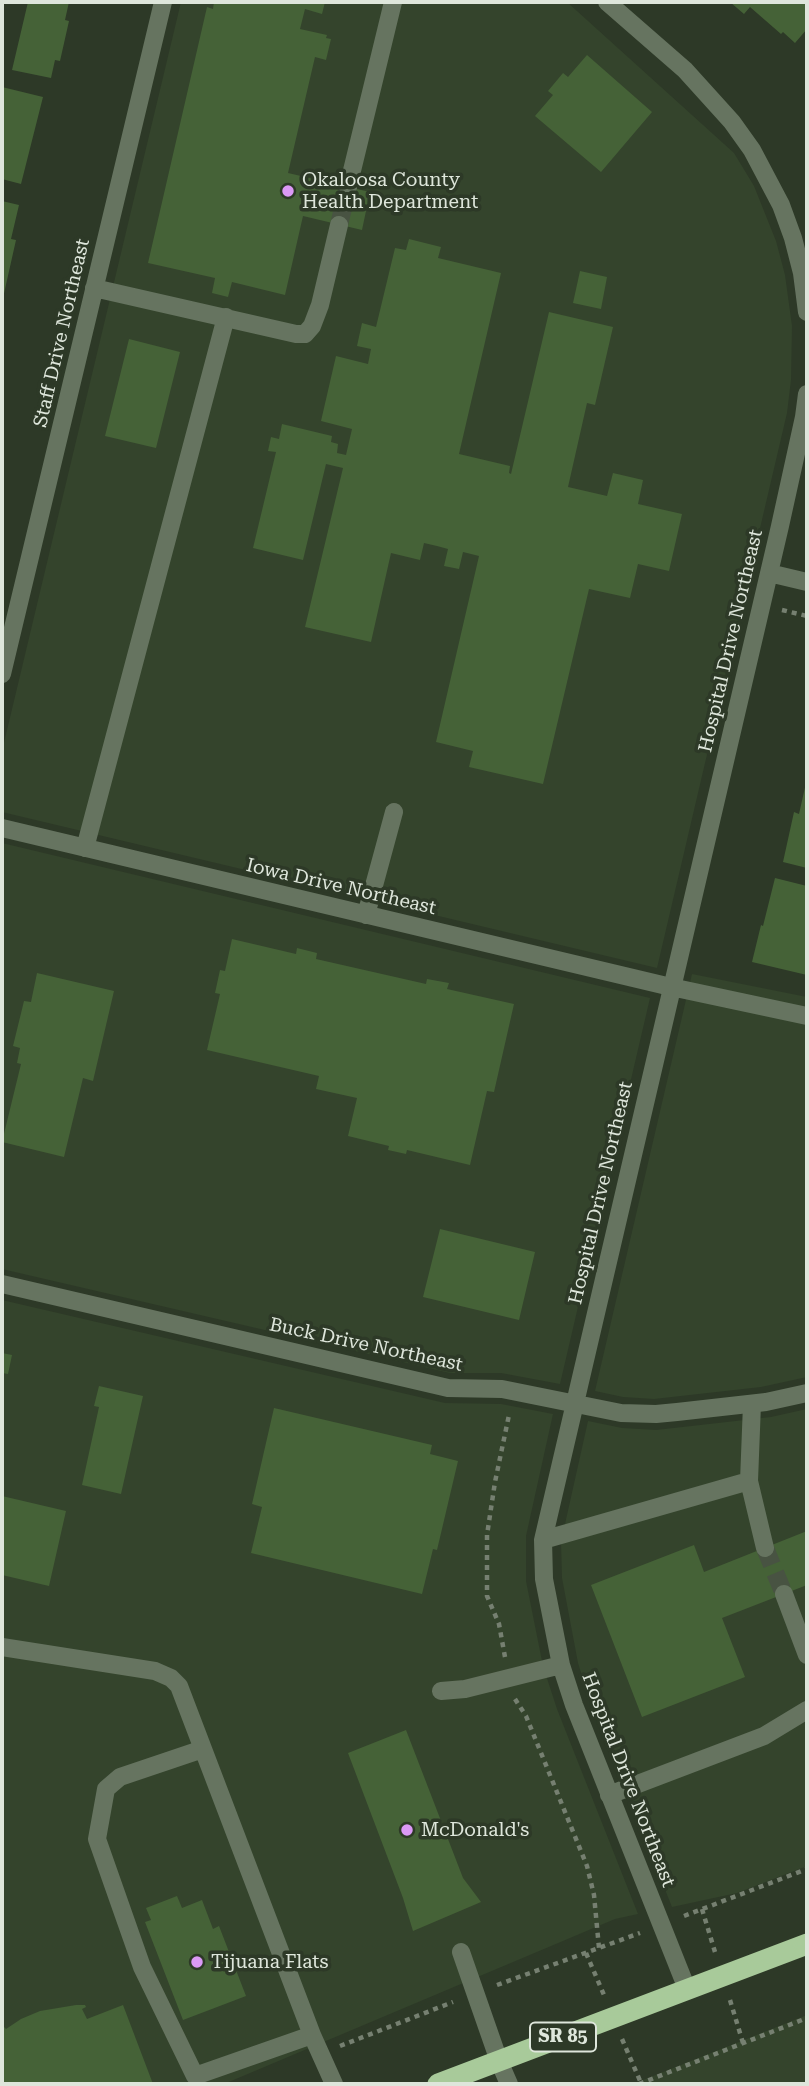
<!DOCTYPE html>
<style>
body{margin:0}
#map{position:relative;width:809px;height:2086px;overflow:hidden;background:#2d3927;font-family:"Roboto Serif",serif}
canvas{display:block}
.frame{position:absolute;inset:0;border:4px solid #dee6db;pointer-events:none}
</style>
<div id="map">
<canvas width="809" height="2086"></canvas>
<div class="frame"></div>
</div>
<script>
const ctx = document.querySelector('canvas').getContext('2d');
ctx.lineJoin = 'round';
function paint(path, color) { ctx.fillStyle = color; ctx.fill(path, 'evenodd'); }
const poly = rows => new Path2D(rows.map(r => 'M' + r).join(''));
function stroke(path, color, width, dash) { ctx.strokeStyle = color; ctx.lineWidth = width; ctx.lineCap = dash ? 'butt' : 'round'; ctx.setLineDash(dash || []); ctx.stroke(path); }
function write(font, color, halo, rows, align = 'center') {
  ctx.font = font + ' "Roboto Serif",serif'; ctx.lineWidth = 7; ctx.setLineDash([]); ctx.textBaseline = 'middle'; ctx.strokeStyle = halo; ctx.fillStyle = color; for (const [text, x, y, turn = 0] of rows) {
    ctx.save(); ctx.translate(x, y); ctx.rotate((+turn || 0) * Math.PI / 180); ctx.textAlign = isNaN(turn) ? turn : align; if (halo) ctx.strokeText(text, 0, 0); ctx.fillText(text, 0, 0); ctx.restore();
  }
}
const built = poly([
 [181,2,567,2,734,153,754,186,776,241,785,275,792,326,791,380,787,413,657,968,2,812,2,751],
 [2,843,650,998,560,1384,501,1373,450,1373,2,1269],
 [692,974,807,997,807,1377,761,1387,654,1399,623,1397,595,1391],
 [2,1300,445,1403,501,1404,553,1414,526,1536,526,1581,543,1666,557,1709,638,1914,615,1919,224,2084,2,2084],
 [807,1409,807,1866,737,1893,672,1907,590,1701,578,1663,562,1578,561,1542,588,1421,622,1428,656,1430,771,1417],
 [807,2015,807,2084,633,2084]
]);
const building = poly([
 [28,2,69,2,65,20,69,21,60,61,55,60,51,78,12,70],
 [214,2,325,2,322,14,305,9,300,29,327,35,326,38,331,39,326,60,315,57,288,173,370,192,362,230,303,216,285,295,232,282,228,297,212,293,215,278,148,263,207,7,213,9],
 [730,2,807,2,807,29,795,43,783,32,781,34,750,7,744,14],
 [587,55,652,112,601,172,535,116,553,95,548,91,563,73,568,77],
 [2,87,43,97,21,184,2,179],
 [2,201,19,205,11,239,16,240,3,298],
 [409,239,441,247,438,258,501,273,459,454,510,466,509,473,511,474,549,312,613,327,595,405,587,403,568,487,607,496,613,473,643,480,638,504,682,514,669,571,638,564,630,598,589,589,543,784,469,767,473,751,436,742,479,556,463,552,459,569,444,566,448,549,437,546,424,543,420,560,391,553,371,642,305,627,343,468,326,464,303,560,253,548,276,452,268,451,271,437,279,439,282,424,332,436,331,442,338,444,337,453,346,455,352,429,321,421,336,356,368,364,371,349,357,346,362,323,376,327,395,248,406,250],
 [580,271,607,277,601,309,573,303],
 [129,339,180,352,156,448,105,436],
 [806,783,807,784,807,868,783,862,794,812,799,814],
 [775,878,807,886,807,975,752,962,761,925,763,926],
 [232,939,296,954,297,948,317,953,316,959,426,984,427,979,449,983,447,989,514,1004,494,1092,487,1091,470,1165,407,1150,406,1154,388,1150,389,1146,348,1136,357,1098,316,1089,319,1076,207,1050,220,994,215,993,220,970,225,971],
 [37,973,114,991,93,1081,83,1078,64,1157,2,1142,21,1064,17,1063,20,1048,13,1046,24,1001,31,1002],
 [440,1229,535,1252,519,1320,423,1297],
 [2,1353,12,1355,8,1374,2,1373],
 [99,1386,143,1396,121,1494,82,1485,99,1407,94,1406],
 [274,1408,432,1445,430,1454,458,1461,437,1550,433,1549,422,1594,251,1553,262,1507,252,1504],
 [2,1496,66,1511,49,1586,2,1575],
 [807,1531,807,1585,722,1618,745,1677,642,1717,591,1585,694,1545,704,1572],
 [406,1730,463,1878,481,1902,413,1931,403,1898,348,1753],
 [177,1896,182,1908,202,1900,213,1929,219,1926,246,1996,183,2020,145,1922,151,1920,146,1908],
 [76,2005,85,2005,86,2007,82,2009,87,2019,123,2005,153,2084,2,2084,2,2025,6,2029,21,2019,40,2011]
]);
const minorTunnel = poly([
 [339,225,348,187],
 [765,1548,784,1594]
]);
const path = poly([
 [782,610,807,616],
 [505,1657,499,1624,487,1596,487,1535,495,1482,509,1415],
 [515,1699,526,1716,587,1866,594,1895,599,1948],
 [702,1909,715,1952],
 [684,1916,807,1869],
 [586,1953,604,1995],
 [497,1985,640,1933],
 [730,2000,743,2043],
 [622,2039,641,2083],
 [340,2046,453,2002],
 [639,2084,807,2018]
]);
const minor = poly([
 [607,2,685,70,732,122,752,150,781,205,793,238,802,273,807,312],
 [348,187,393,2],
 [94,288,296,334,305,334,312,326,320,305,339,225],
 [769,573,807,582],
 [2,674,163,2],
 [2,828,671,987,807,1016],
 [85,848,226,317],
 [366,915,394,812],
 [2,1284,448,1388,502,1389,621,1413,656,1414,677,1412,766,1402,807,1393],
 [749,1481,765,1548],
 [543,1540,749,1481,752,1404],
 [784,1594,807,1655],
 [2,1647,155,1671,171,1678,179,1686,312,2035,334,2084],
 [441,1691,465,1689,561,1665],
 [203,1749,120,1777,106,1789,97,1839,142,1967,195,2076,312,2035],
 [609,1795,764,1736,807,1710],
 [461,1952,499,2061,509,2084],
 [687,1989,574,1705,561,1665,544,1579,543,1540,780,526,804,417,807,394]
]);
const highway = poly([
 [438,2084,807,1944]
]);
const markers = [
 [288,191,7,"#db99f5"],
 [407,1830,7,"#db99f5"],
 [197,1962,7,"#db99f5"]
];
const shields = [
 [563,2037,66]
];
const shieldNames = [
 ["SR 85",563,2037]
];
const poiNames = [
 ["Okaloosa County",302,180],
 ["Health Department",302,202],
 ["McDonald's",421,1830],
 ["Tijuana Flats",211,1962]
];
const streetNames = [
 ["Staff Drive Northeast",62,333,-77],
 ["Hospital Drive Northeast",731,641,-77],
 ["Iowa Drive Northeast",341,887,13],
 ["Hospital Drive Northeast",601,1193,-77],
 ["Buck Drive Northeast",366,1345,12],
 ["Hospital Drive Northeast",628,1780,69]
];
paint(built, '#34442c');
paint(building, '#456237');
stroke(minorTunnel, '#485342', 18, [18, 9]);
stroke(path, '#768071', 4.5, [5, 5]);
stroke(minor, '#667460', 18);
stroke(highway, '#a8ca9a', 21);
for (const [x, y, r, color] of markers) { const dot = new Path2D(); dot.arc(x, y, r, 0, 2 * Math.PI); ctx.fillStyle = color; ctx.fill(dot); stroke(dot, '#2d3927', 2.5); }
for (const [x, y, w] of shields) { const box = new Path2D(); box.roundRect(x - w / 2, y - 14.5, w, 29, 5); ctx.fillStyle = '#2d3927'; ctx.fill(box); stroke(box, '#dee6db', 2); }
write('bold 18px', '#dee6db', null, shieldNames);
write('19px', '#dee6db', '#2d3927', poiNames, 'left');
write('19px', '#dee6db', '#2d3927', streetNames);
</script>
